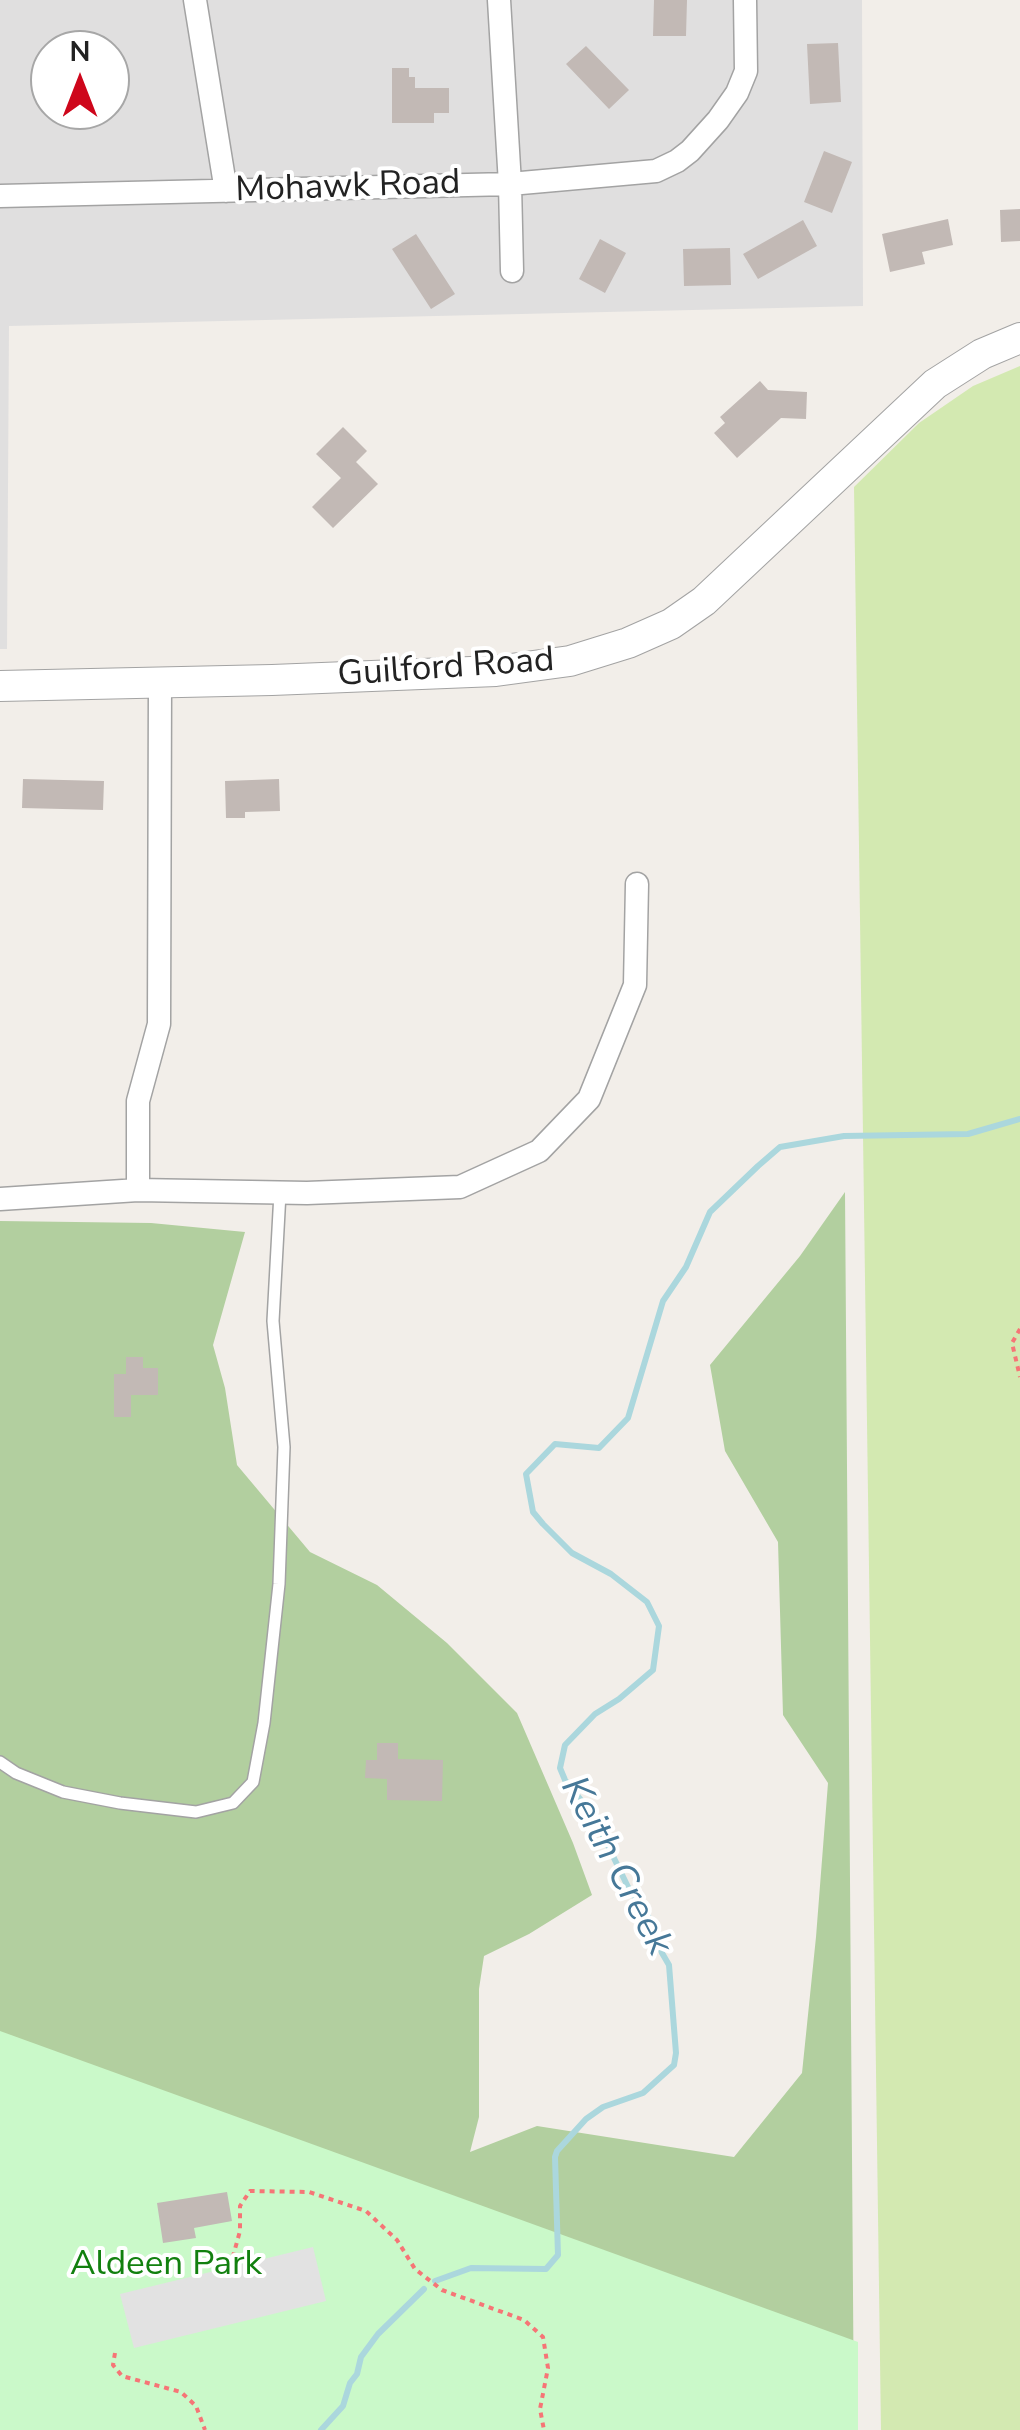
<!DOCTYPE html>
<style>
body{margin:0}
#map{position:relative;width:1020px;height:2430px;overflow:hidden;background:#f2eee9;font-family:"Nunito Sans",sans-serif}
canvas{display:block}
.north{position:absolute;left:30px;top:30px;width:100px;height:100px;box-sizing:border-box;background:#fff;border:2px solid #a7a7a7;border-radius:50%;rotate:0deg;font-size:28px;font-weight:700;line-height:40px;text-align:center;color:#222}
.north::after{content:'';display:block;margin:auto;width:35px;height:45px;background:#ce061b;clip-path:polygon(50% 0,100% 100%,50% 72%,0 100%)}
</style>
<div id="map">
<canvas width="1020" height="2430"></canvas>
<div class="north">N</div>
</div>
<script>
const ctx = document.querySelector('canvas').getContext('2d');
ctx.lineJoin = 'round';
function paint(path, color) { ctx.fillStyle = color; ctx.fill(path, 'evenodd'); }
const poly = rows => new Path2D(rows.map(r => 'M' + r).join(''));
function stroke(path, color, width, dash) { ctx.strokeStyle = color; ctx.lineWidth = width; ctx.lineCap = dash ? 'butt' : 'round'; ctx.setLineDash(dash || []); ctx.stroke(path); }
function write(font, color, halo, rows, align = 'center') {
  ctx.font = font + ' "Nunito Sans",sans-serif'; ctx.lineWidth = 8; ctx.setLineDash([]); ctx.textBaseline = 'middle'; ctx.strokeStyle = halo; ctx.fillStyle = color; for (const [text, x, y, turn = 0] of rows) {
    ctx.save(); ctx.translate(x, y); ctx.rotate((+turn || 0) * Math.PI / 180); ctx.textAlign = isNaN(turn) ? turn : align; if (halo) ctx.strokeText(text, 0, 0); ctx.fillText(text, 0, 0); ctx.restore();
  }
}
const residential = poly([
 [0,0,862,0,863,306,9,326,7,649,0,649],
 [50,50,110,50,110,110,50,110]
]);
const grass = poly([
 [1020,366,1020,2430,881,2430,854,487,919,423,973,386]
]);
const forest = poly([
 [845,1192,854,2430,0,2430,0,1221,151,1223,245,1232,213,1345,225,1388,237,1465,310,1552,377,1585,447,1643,517,1713,573,1843,592,1895,529,1934,484,1956,479,1989,479,2117,470,2152,537,2126,734,2157,802,2073,816,1937,828,1783,783,1715,778,1542,725,1451,710,1365,800,1256]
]);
const park = poly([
 [0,2031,858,2342,858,2430,0,2430]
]);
const parking = poly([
 [313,2247,326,2301,134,2348,120,2294]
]);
const stream = poly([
 [435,2281,471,2268,546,2269,558,2255,555,2157,557,2151,586,2119,603,2107,643,2093,674,2065,676,2053,669,1965,662,1953,652,1922,629,1889,593,1815,565,1780,560,1768,565,1745,595,1714,619,1699,653,1670,659,1626,647,1602,611,1574,572,1553,543,1524,533,1512,526,1474,555,1444,599,1448,628,1418,663,1301,686,1267,710,1212,758,1166,780,1147,844,1136,968,1134,1020,1119],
 [321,2430,343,2406,350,2383,357,2374,361,2357,378,2334,424,2289]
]);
const building = poly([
 [654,0,687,0,686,36,653,36],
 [838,43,841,102,810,104,807,44],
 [586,46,629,90,609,109,566,64],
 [392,68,409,68,409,77,415,77,415,88,449,88,449,113,434,113,434,123,392,123],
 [824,151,852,162,832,213,804,202],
 [1020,209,1020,241,1001,242,1000,210],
 [948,219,953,245,922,252,925,264,890,272,882,234],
 [803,220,817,246,758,279,743,254],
 [416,234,455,294,431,309,392,249],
 [600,239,626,253,605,293,579,279],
 [730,248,731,285,684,286,683,249],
 [760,381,768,390,807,392,806,419,781,418,737,458,714,433,725,423,720,417],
 [343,427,367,451,356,462,378,484,333,528,312,507,341,478,316,454],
 [23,779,104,781,103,810,22,808],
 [279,779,280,811,245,812,245,818,226,818,225,781],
 [126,1357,143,1357,143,1368,158,1368,158,1395,131,1395,131,1417,114,1417,114,1374,126,1374],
 [377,1743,398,1743,398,1759,443,1760,442,1801,387,1800,387,1779,365,1778,366,1760,377,1760],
 [227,2192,232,2221,194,2228,196,2238,163,2243,157,2203]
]);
const path = poly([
 [1020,1329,1012,1343,1020,1377],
 [230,2267,240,2231,240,2206,250,2191,309,2192,366,2211,397,2240,415,2269,442,2290,524,2320,543,2337,548,2368,540,2409,544,2430],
 [115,2353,113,2365,122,2376,181,2392,196,2406,205,2430]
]);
const service = poly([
 [0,1762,16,1773,63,1792,120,1803,196,1812,233,1803,253,1782,264,1723,279,1584,284,1447,273,1321,280,1193]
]);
const minor = poly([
 [195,0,226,191],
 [499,0,510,184,512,271],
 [0,196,510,184,656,171,677,161,690,151,718,120,737,93,746,71,745,0],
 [138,1190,138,1101,159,1024,160,683],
 [0,1199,138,1190,307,1193,460,1187,539,1151,589,1099,635,985,637,884]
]);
const tertiary = poly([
 [0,686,272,680,496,671,570,661,628,643,671,624,704,601,935,384,982,354,1020,338]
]);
const streetNames = [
 ["Mohawk Road",348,188,-2],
 ["Guilford Road",446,669,-4]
];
const parkNames = [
 ["Aldeen Park",166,2266]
];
const waterNames = [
 ["Keith Creek",615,1867,62]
];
paint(residential, '#e0dfdf');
paint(grass, '#d3e9b1');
paint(forest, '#b2cf9f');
paint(park, '#caf9c9');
paint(parking, '#e2e2e2');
stroke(stream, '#abd7dd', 6);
paint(building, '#c2b9b5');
stroke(service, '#a3a3a3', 14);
stroke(minor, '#a3a3a3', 25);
stroke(tertiary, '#a3a3a3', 32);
stroke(path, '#f67576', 4, [5, 5]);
stroke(service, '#fff', 11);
stroke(minor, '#fff', 22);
stroke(tertiary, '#fff', 30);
write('35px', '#222', '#fff', streetNames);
write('35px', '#12800f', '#fff', parkNames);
write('italic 38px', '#467898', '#fff', waterNames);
</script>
